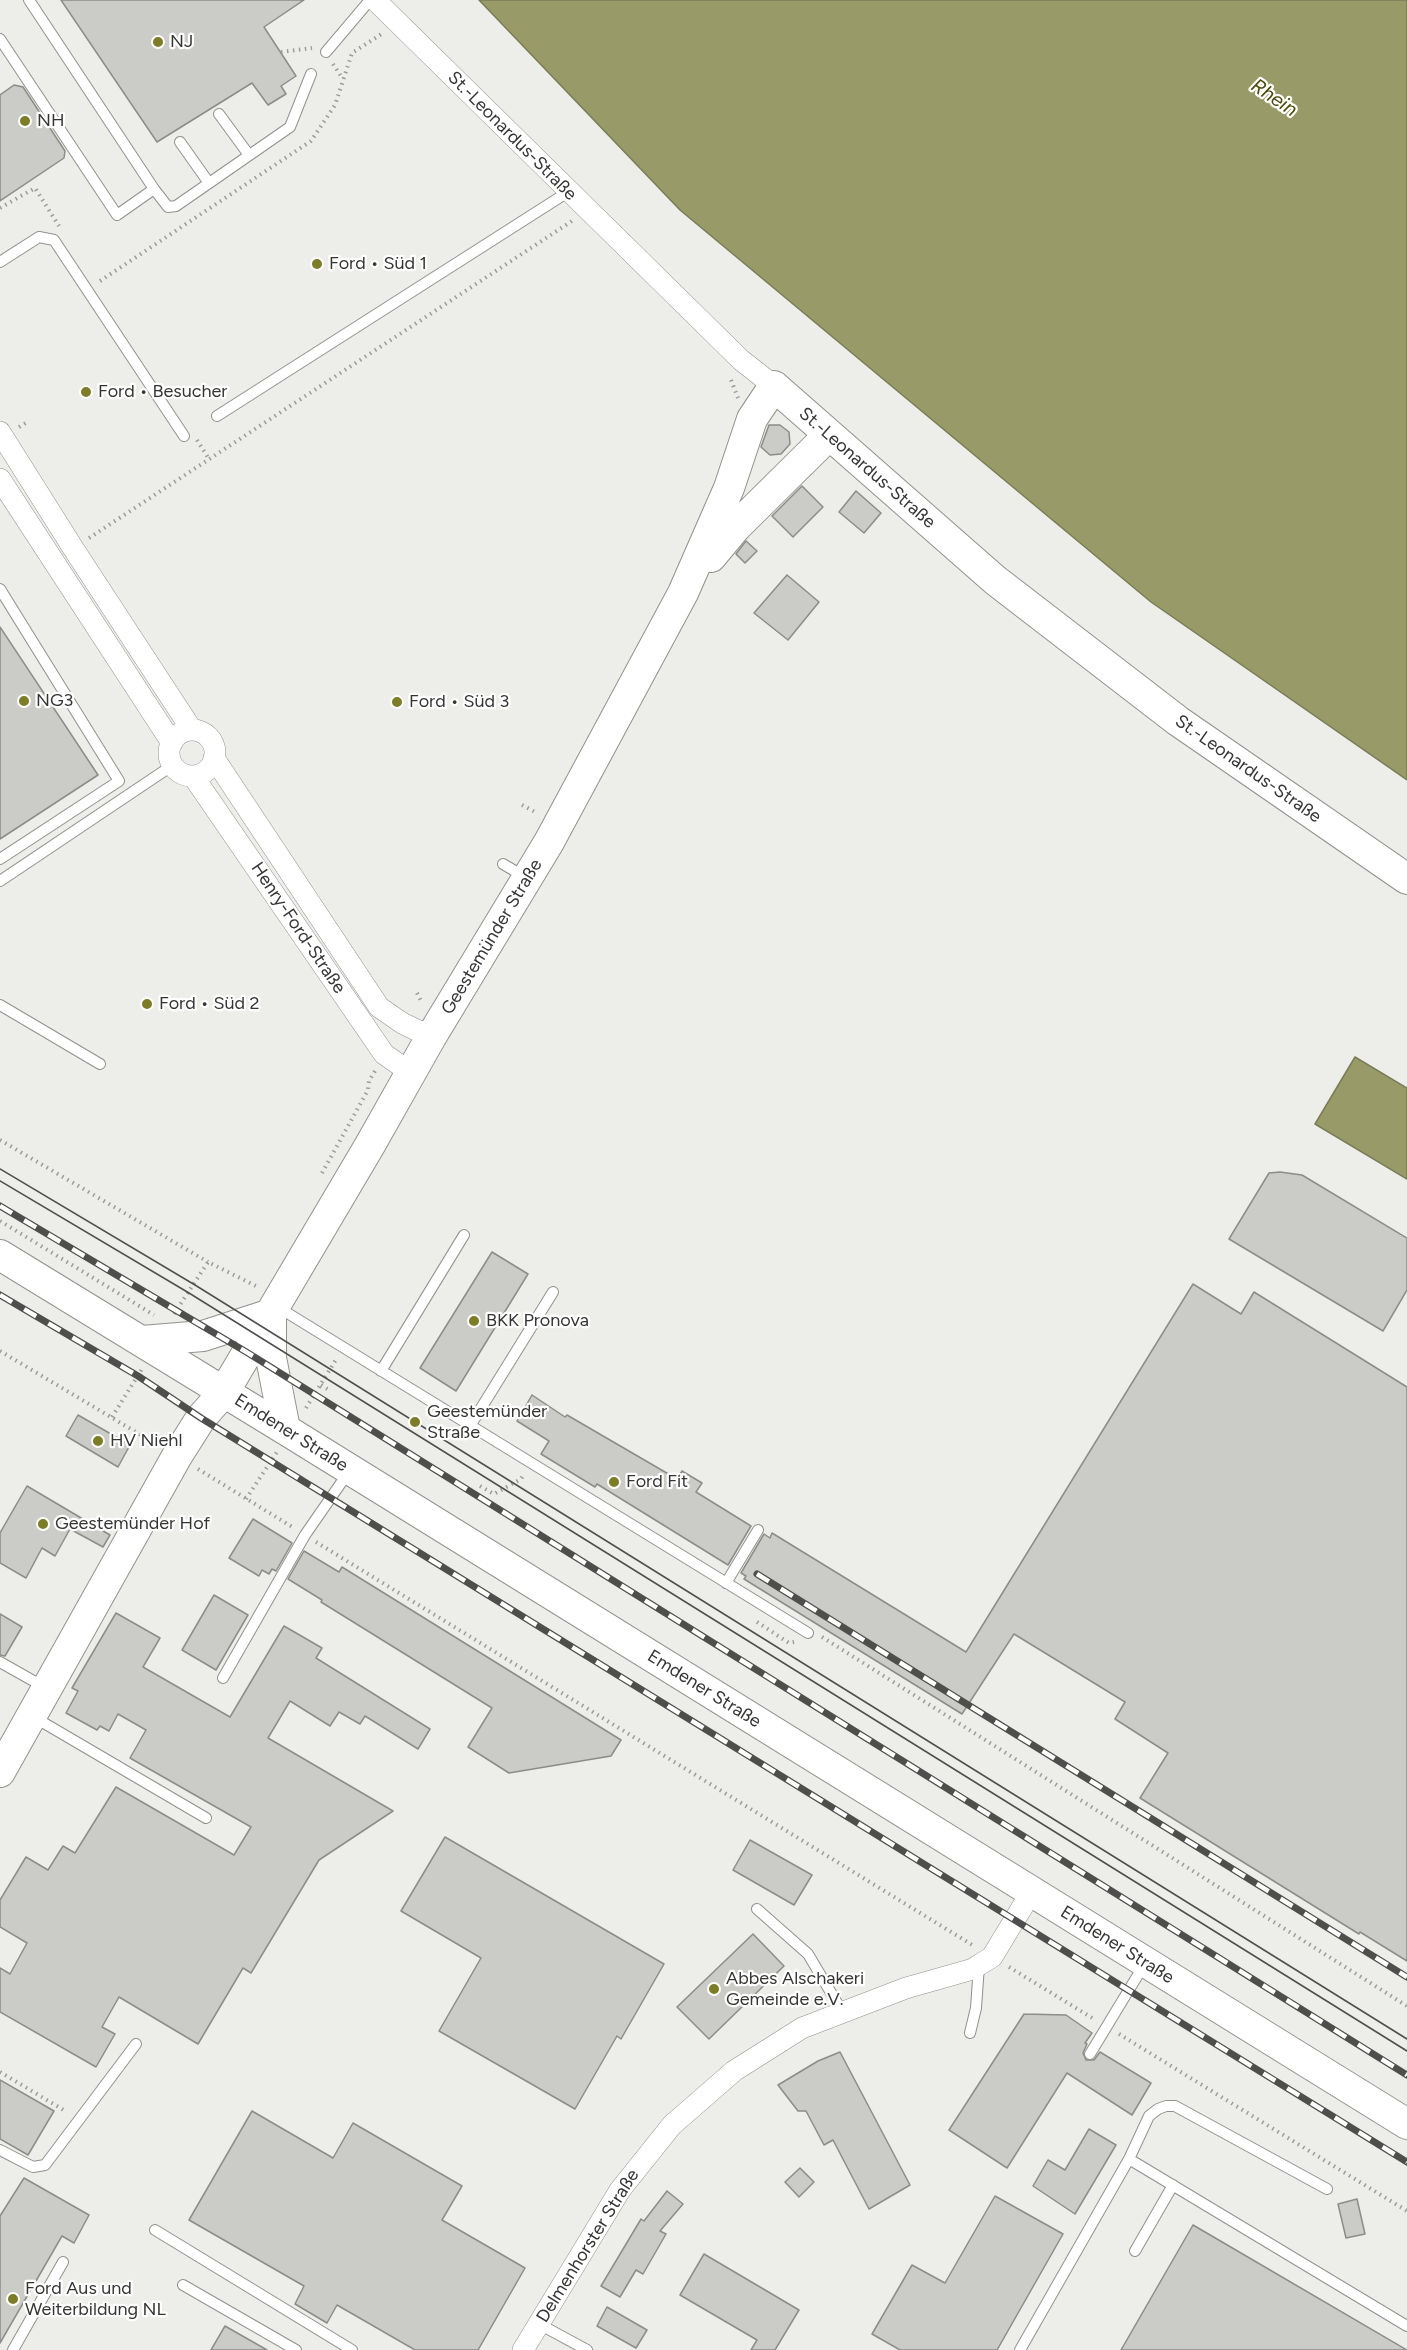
<!DOCTYPE html>
<meta charset="utf-8">
<style>
body{margin:0}
canvas{display:block;background:#edeee9}
</style>
<canvas width="1407" height="2350"></canvas>
<script>
const ctx = document.querySelector('canvas').getContext('2d');
ctx.lineJoin = 'round';
function paint(path, color) { ctx.fillStyle = color; ctx.fill(path, 'evenodd'); }
const poly = rows => new Path2D(rows.map(r => 'M' + r).join(''));
function stroke(path, color, width, dash) { ctx.strokeStyle = color; ctx.lineWidth = width; ctx.lineCap = dash ? 'butt' : 'round'; ctx.setLineDash(dash || []); ctx.stroke(path); }
function write(font, color, halo, rows, align = 'center') {
  ctx.font = font + ' Figtree,sans-serif'; ctx.lineWidth = 4.5; ctx.setLineDash([]); ctx.textBaseline = 'middle'; ctx.strokeStyle = halo; ctx.fillStyle = color; for (const [text, x, y, turn = 0] of rows) {
    ctx.save(); ctx.translate(x, y); ctx.rotate((+turn || 0) * Math.PI / 180); ctx.textAlign = isNaN(turn) ? turn : align; if (halo) ctx.strokeText(text, 0, 0); ctx.fillText(text, 0, 0); ctx.restore();
  }
}
const water = poly([
 [479,0,1407,0,1407,780,1151,602,680,210,479,0],
 [1355,1057,1407,1088,1407,1179,1315,1124,1355,1057]
]);
const building = poly([
 [61,0,304,0,264,27,296,76,281,86,286,94,268,105,252,83,157,142,61,0],
 [14,85,23,87,65,151,64,158,0,201,0,95,14,85],
 [769,425,780,425,789,432,790,444,781,454,770,455,761,447,769,425],
 [802,486,823,507,793,537,772,516,802,486],
 [856,491,881,513,864,533,839,512,856,491],
 [746,541,757,551,745,563,736,554,746,541],
 [787,575,819,602,788,640,754,613,787,575],
 [0,627,98,775,0,839,0,627],
 [1280,1172,1302,1175,1407,1238,1407,1290,1383,1331,1229,1239,1269,1173,1280,1172],
 [492,1252,528,1274,456,1391,420,1368,492,1252],
 [1193,1284,1241,1314,1254,1292,1407,1387,1407,1961,1360,1932,1359,1934,1140,1798,1168,1753,1115,1719,1125,1702,1014,1634,962,1714,744,1579,746,1576,741,1573,764,1534,770,1538,772,1533,966,1652,1193,1284],
 [532,1395,565,1417,567,1415,677,1479,682,1471,702,1483,696,1492,751,1526,728,1565,597,1484,595,1487,541,1454,549,1441,517,1421,532,1395],
 [78,1415,130,1445,118,1467,66,1436,78,1415],
 [27,1486,110,1535,103,1547,70,1529,55,1556,42,1548,26,1578,0,1563,0,1533,27,1486],
 [253,1519,292,1543,276,1571,272,1569,269,1574,262,1570,259,1576,229,1558,253,1519],
 [304,1551,339,1572,342,1567,621,1740,611,1756,509,1773,468,1747,492,1708,321,1602,322,1600,288,1579,304,1551],
 [214,1595,248,1615,216,1670,182,1650,214,1595],
 [116,1613,160,1638,143,1667,230,1717,284,1626,322,1648,316,1658,430,1729,418,1749,365,1716,360,1724,339,1712,330,1726,290,1701,268,1738,393,1811,319,1860,251,1973,243,1968,198,2044,119,1997,102,2027,115,2034,96,2067,0,2012,0,1968,10,1974,27,1943,0,1927,0,1900,26,1857,48,1870,63,1846,75,1853,116,1787,234,1855,251,1827,130,1758,146,1730,118,1714,109,1731,100,1726,97,1730,66,1713,78,1691,72,1688,116,1613],
 [0,1614,22,1627,5,1656,0,1655,0,1614],
 [445,1837,664,1964,621,2039,617,2036,575,2109,439,2031,481,1958,401,1911,445,1837],
 [750,1840,812,1875,794,1905,733,1870,750,1840],
 [753,1934,784,1966,709,2039,677,2007,753,1934],
 [1024,2014,1066,2015,1092,2033,1085,2043,1087,2044,1083,2053,1086,2060,1094,2060,1100,2052,1151,2083,1132,2115,1067,2073,1007,2168,949,2130,1024,2014],
 [840,2052,910,2185,869,2209,833,2140,824,2145,806,2111,798,2111,778,2085,818,2061,840,2052],
 [0,2080,54,2111,28,2155,0,2139,0,2080],
 [252,2111,333,2158,353,2123,462,2186,442,2220,525,2268,478,2350,415,2350,337,2305,327,2323,295,2304,304,2286,189,2220,252,2111],
 [1089,2129,1116,2145,1075,2214,1033,2186,1048,2160,1065,2170,1089,2129],
 [800,2168,814,2182,799,2197,785,2182,800,2168],
 [24,2178,89,2215,74,2243,62,2236,0,2343,0,2216,24,2178],
 [667,2191,683,2204,660,2231,666,2234,643,2274,636,2270,620,2297,601,2286,641,2219,644,2221,667,2191],
 [995,2196,1063,2234,997,2350,900,2350,872,2334,912,2265,945,2283,995,2196],
 [1357,2199,1365,2234,1346,2238,1338,2204,1357,2199],
 [1193,2225,1217,2239,1407,2350,1121,2350,1193,2225],
 [704,2254,799,2310,775,2350,751,2350,757,2340,680,2295,704,2254],
 [607,2307,647,2330,636,2348,597,2326,607,2307],
 [225,2326,267,2350,211,2350,225,2326]
]);
const path = poly([
 [281,52,312,48],
 [333,64,343,79],
 [0,208,35,188,59,226],
 [100,281,311,141,335,105,352,53,383,33],
 [731,380,738,398],
 [19,427,29,421],
 [197,440,209,459],
 [89,538,572,221],
 [522,805,537,813],
 [417,993,421,1001],
 [0,1140,208,1262],
 [322,1173,368,1090,369,1081,375,1071],
 [0,1221,154,1315],
 [174,1314,208,1262,258,1287],
 [0,1351,156,1444],
 [321,1385,329,1390],
 [306,1408,337,1358],
 [112,1417,142,1369],
 [198,1469,294,1528],
 [480,1486,494,1494,521,1479,524,1474],
 [246,1499,277,1452],
 [316,1542,974,1946],
 [757,1622,789,1643,794,1642],
 [822,1637,1407,2006],
 [1009,1967,1094,2019],
 [1119,2034,1407,2211],
 [0,2072,67,2112]
]);
const lane = poly([
 [0,39,117,215,154,189,29,0],
 [326,52,370,0],
 [219,114,249,155],
 [180,142,209,183],
 [154,189,168,207,176,206,290,127,311,74],
 [0,262,39,237,54,240,184,436],
 [217,416,568,192],
 [0,589,119,781,0,859],
 [503,864,525,877],
 [0,881,173,765],
 [0,1005,100,1064],
 [276,1306,808,1633],
 [381,1371,464,1235],
 [470,1426,553,1292],
 [726,1583,758,1530],
 [0,1662,46,1688],
 [223,1678,305,1535,350,1470],
 [32,1716,206,1818],
 [757,1909,808,1954,843,2013],
 [970,2033,976,2008,979,1965],
 [1090,2054,1144,1965],
 [0,2150,33,2167,45,2165,136,2044],
 [1129,2159,1149,2116,1158,2109,1166,2106,1175,2106,1327,2189],
 [155,2230,352,2350],
 [1135,2251,1173,2185],
 [183,2285,296,2350],
 [539,2324,587,2350],
 [13,2350,63,2262],
 [1020,2350,1129,2159,1407,2326]
]);
const street = poly([
 [375,0,741,360,774,386],
 [0,432,73,548,192,730],
 [0,479,172,743],
 '169 753a23 23 0 1 1 46 0a23 23 0 1 1-46 0Z',
 [214,758,379,1007,402,1023,431,1037],
 [193,776,384,1054,411,1073],
 [523,2350,620,2190,672,2125,734,2071,802,2028,906,1988,973,1969,979,1965,992,1957,1032,1891]
]);
const secondary = poly([
 [711,557,736,527,829,435],
 [0,1255,291,1433,1407,2124],
 [142,1341,203,1336,271,1314,271,1358,285,1429],
 [0,1772,177,1456,201,1418,224,1392,370,1145,431,1037,549,842,683,593,729,488,752,419,774,386,995,580,1178,721,1407,879]
]);
const tram = poly([
 [0,1169,195,1285,1407,2039],
 [0,1181,189,1293,1407,2051]
]);
const rail = poly([
 [0,1206,248,1353,1407,2075],
 [0,1295,138,1376,201,1418,1407,2162],
 [757,1574,1407,1977]
]);
const markers = [
 [158,42,6,"#7c7d26"],
 [25,121,6,"#7c7d26"],
 [317,264,6,"#7c7d26"],
 [86,392,6,"#7c7d26"],
 [24,701,6,"#7c7d26"],
 [397,702,6,"#7c7d26"],
 [147,1004,6,"#7c7d26"],
 [474,1321,6,"#7c7d26"],
 [415,1422,6,"#7c7d26"],
 [98,1441,6,"#7c7d26"],
 [614,1482,6,"#7c7d26"],
 [43,1524,6,"#7c7d26"],
 [714,1989,6,"#7c7d26"],
 [13,2299,6,"#7c7d26"]
];
const poiNames = [
 ["NJ",170,42],
 ["NH",37,121],
 ["Ford • Süd 1",329,264],
 ["Ford • Besucher",98,392],
 ["NG3",36,701],
 ["Ford • Süd 3",409,702],
 ["Ford • Süd 2",159,1004],
 ["BKK Pronova",486,1321],
 ["Geestemünder",427,1412],
 ["Straße",427,1433],
 ["HV Niehl",110,1441],
 ["Ford Fit",626,1482],
 ["Geestemünder Hof",55,1524],
 ["Abbes Alschakeri",726,1979],
 ["Gemeinde e.V.",726,2000],
 ["Ford Aus und",25,2289],
 ["Weiterbildung NL",25,2310]
];
const streetNames = [
 ["St.-Leonardus-Straße",512,136,45],
 ["St.-Leonardus-Straße",867,468,41],
 ["St.-Leonardus-Straße",1248,769,35],
 ["Henry-Ford-Straße",298,928,56],
 ["Geestemünder Straße",492,937,-59],
 ["Emdener Straße",291,1433,32],
 ["Emdener Straße",704,1689,32],
 ["Emdener Straße",1117,1945,32],
 ["Delmenhorster Straße",588,2246,-58]
];
const waterNames = [
 ["Rhein",1274,98,34]
];
paint(water, '#989b67');
stroke(water, '#7a7c57', 1.5);
paint(building, '#cbcbc7');
stroke(building, '#8c8c88', 1.5);
stroke(lane, '#91918d', 12);
stroke(street, '#91918d', 22);
stroke(secondary, '#91918d', 32);
stroke(path, '#9b9c98', 4, [1.5, 4.5]);
stroke(lane, '#fff', 10);
stroke(street, '#fff', 21);
stroke(secondary, '#fff', 30);
stroke(tram, '#4e4e4c', 1.5);
stroke(rail, '#4e4e4c', 7);
stroke(rail, '#fff', 4.5, [14]);
for (const [x, y, r, color] of markers) { const dot = new Path2D(); dot.arc(x, y, r, 0, 2 * Math.PI); ctx.fillStyle = color; ctx.fill(dot); stroke(dot, '#fff', 2); }
write('18px', '#353533', '#fff', poiNames, 'left');
write('18px', '#353533', '#fff', streetNames);
write('italic 20px', '#494909', '#fff', waterNames);
</script>
